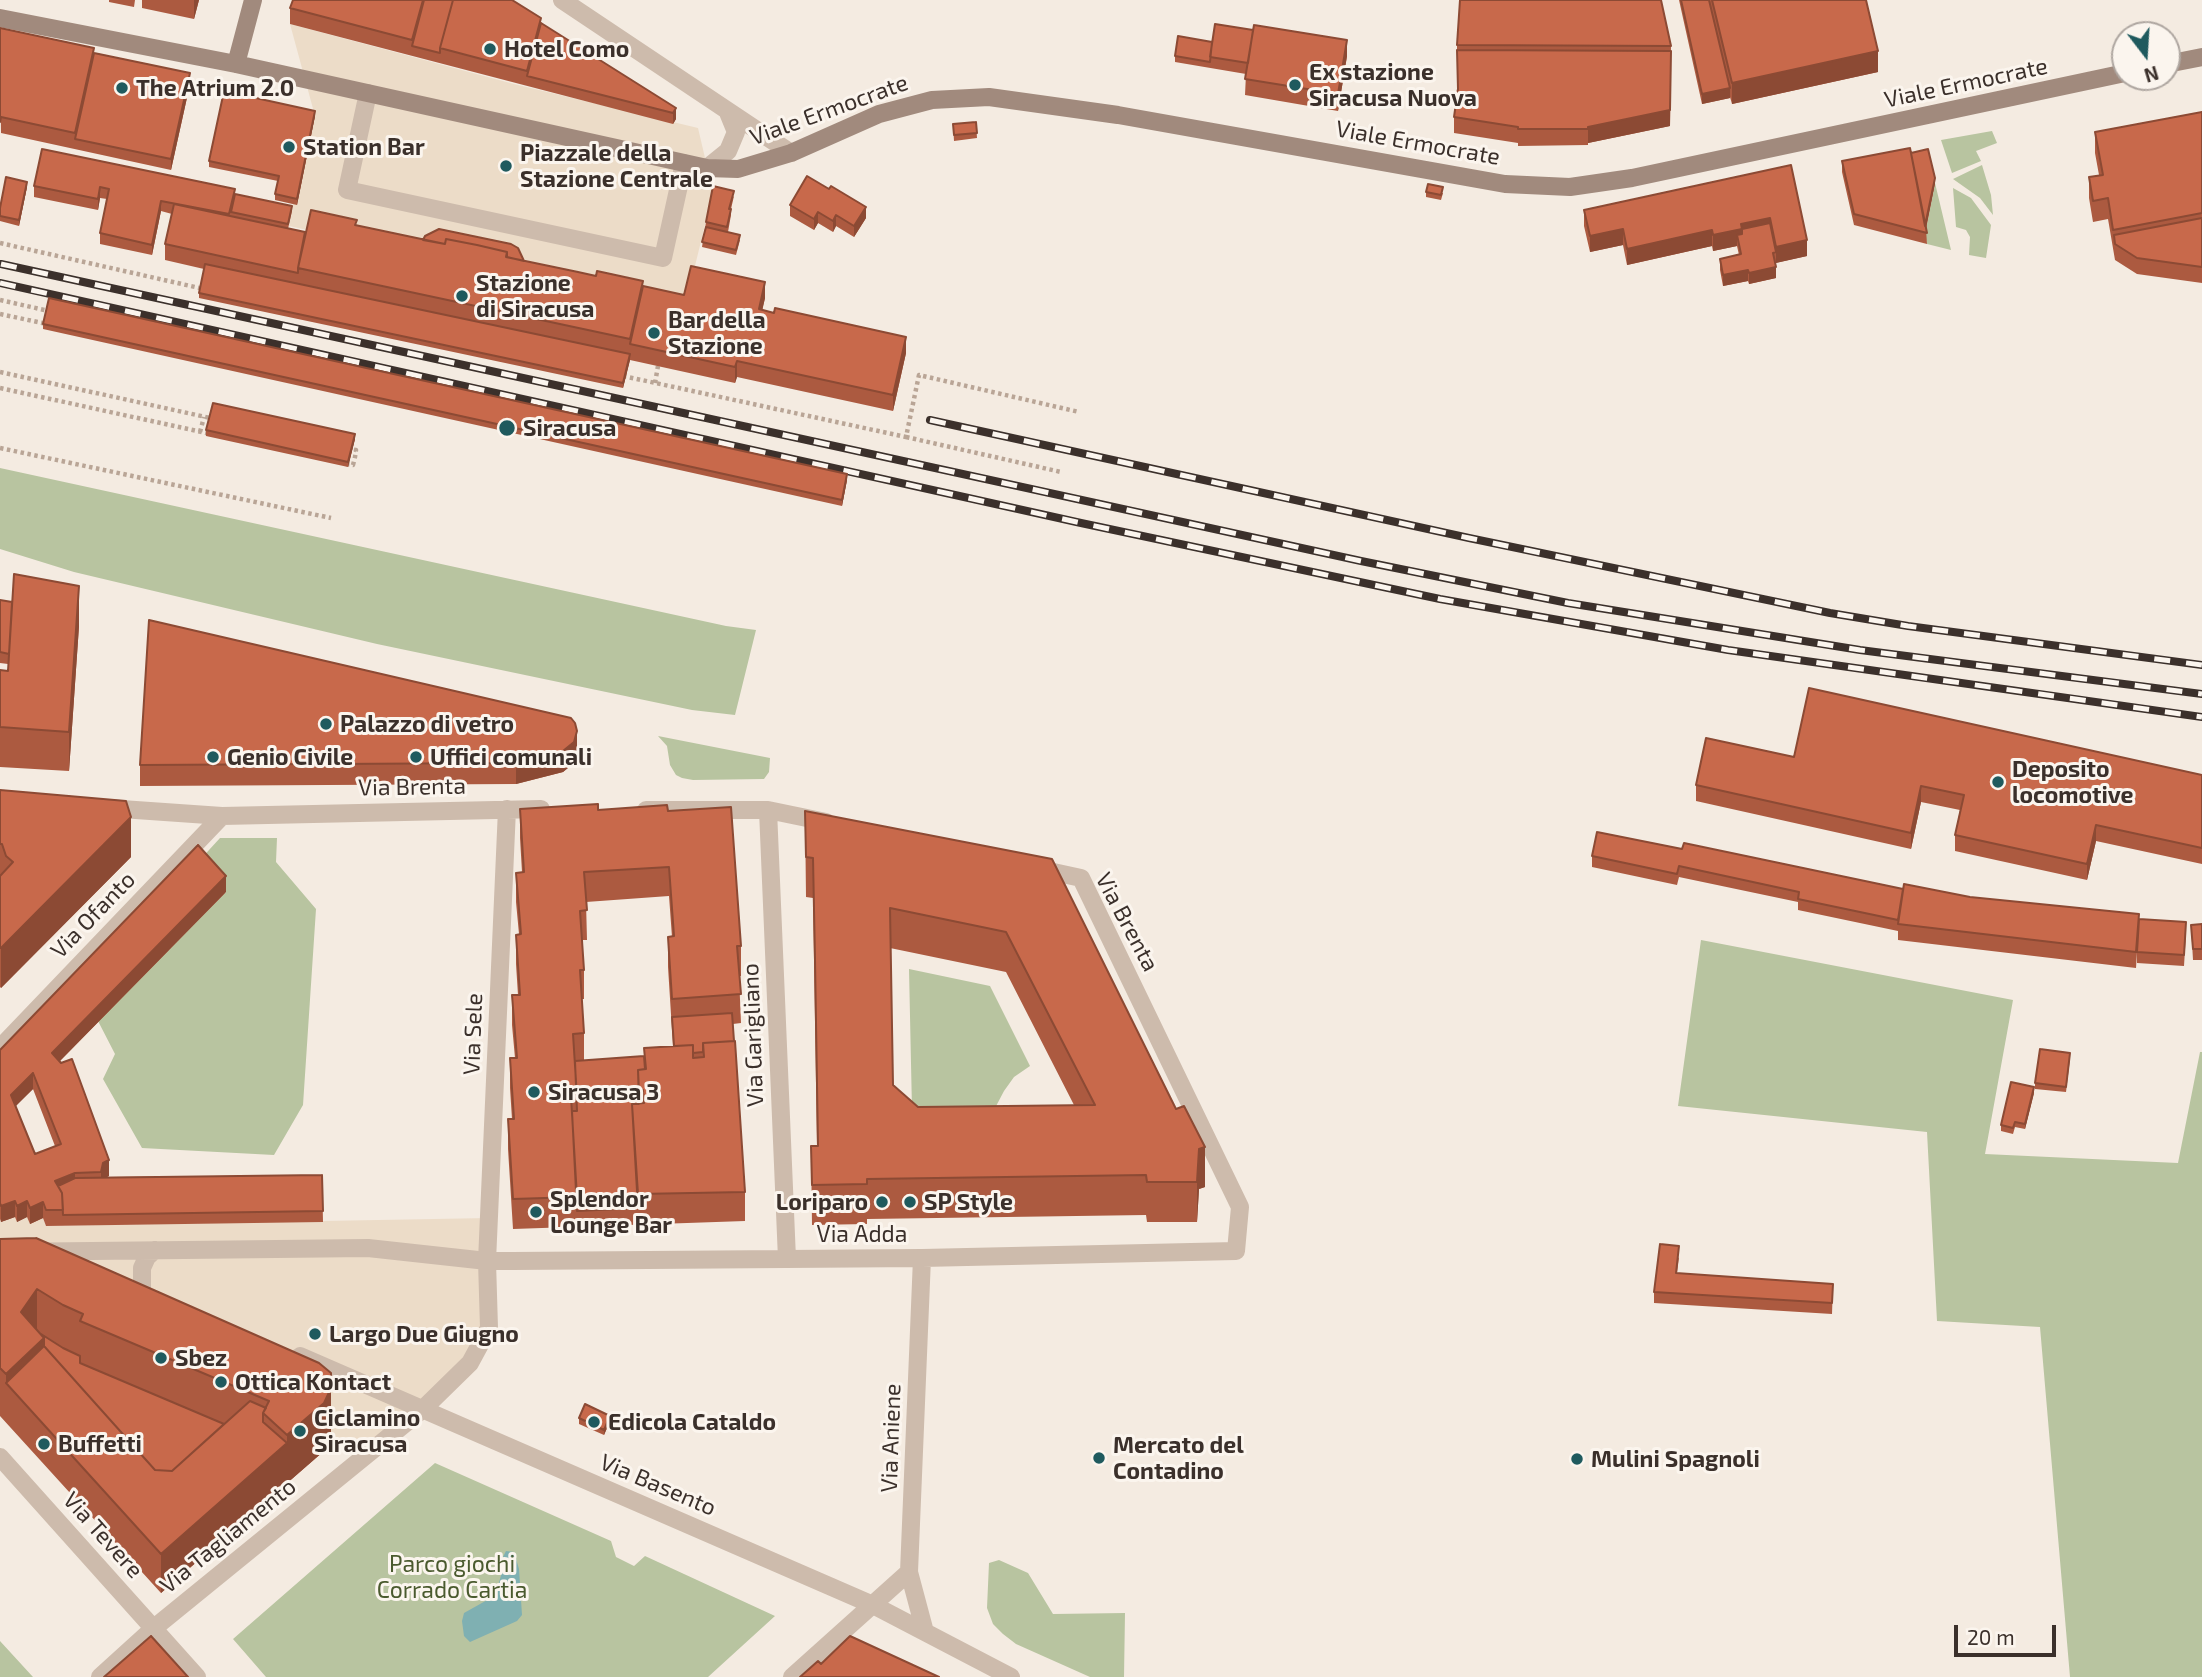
<!DOCTYPE html>
<style>
body{margin:0}
#map{position:relative;width:2202px;height:1677px;overflow:hidden;background:#f4ebe1;font-family:"Exo 2",sans-serif}
canvas{display:block}
.north{position:absolute;left:2111px;top:21px;width:70px;height:70px;box-sizing:border-box;background:#fbf5ee;border:2px solid #aea6a0;border-radius:50%;rotate:163deg;font-size:19px;font-weight:700;line-height:28px;text-align:center;color:#3b302b}
.north::after{content:'';display:block;margin:auto;width:24px;height:32px;background:#1f5a5e;clip-path:polygon(50% 0,100% 100%,50% 72%,0 100%)}
.scale{position:absolute;left:1954px;top:1625px;width:102px;height:32px;box-sizing:border-box;border:4px solid #3b302b;border-top:0;padding-left:9px;font-size:21px;line-height:24px;white-space:nowrap;color:#3b302b;-webkit-text-stroke:5px #fbf5ee;paint-order:stroke}
</style>
<div id="map">
<canvas width="2202" height="1677"></canvas>
<div class="north">N</div>
<div class="scale">20 m</div>
</div>
<script>
const ctx = document.querySelector('canvas').getContext('2d');
ctx.lineJoin = 'round';
function paint(path, color) { ctx.fillStyle = color; ctx.fill(path, 'evenodd'); }
const poly = rows => new Path2D(rows.map(r => 'M' + r).join(''));
function stroke(path, color, width, dash) { ctx.strokeStyle = color; ctx.lineWidth = width; ctx.lineCap = dash ? 'butt' : 'round'; ctx.setLineDash(dash || []); ctx.stroke(path); }
function write(font, color, halo, rows, align = 'center') {
  ctx.font = font + ' "Exo 2",sans-serif'; ctx.lineWidth = 6; ctx.setLineDash([]); ctx.textBaseline = 'middle'; ctx.strokeStyle = halo; ctx.fillStyle = color; for (const [text, x, y, turn = 0] of rows) {
    ctx.save(); ctx.translate(x, y); ctx.rotate((+turn || 0) * Math.PI / 180); ctx.textAlign = isNaN(turn) ? turn : align; if (halo) ctx.strokeText(text, 0, 0); ctx.fillText(text, 0, 0); ctx.restore();
  }
}
const green = poly([
 [1992,131,1997,143,1976,151,1981,161,1952,173,1941,140],
 [1982,165,1991,195,1993,215,1980,198,1953,179],
 [1935,183,1951,250,1927,244,1925,234],
 [1953,188,1971,198,1991,225,1986,258,1969,255,1970,237,1966,230,1956,227],
 [0,468,726,626,756,630,735,715,692,710,377,644,74,572,0,549],
 [658,736,770,758,769,772,764,779,693,780,682,778,676,775,670,765,667,746],
 [220,838,277,838,276,862,316,909,303,1105,274,1155,142,1148,103,1079,115,1054,98,1021,226,892,198,862],
 [1701,940,2013,1000,1985,1154,2178,1163,2200,1052,2202,1052,2202,1677,2070,1677,2040,1327,1937,1321,1927,1132,1678,1106],
 [909,969,990,986,1030,1066,1014,1077,1004,1091,994,1110,912,1110],
 [435,1463,611,1541,616,1557,634,1566,645,1556,775,1616,708,1677,266,1677,233,1639],
 [999,1560,1028,1573,1053,1614,1125,1613,1124,1677,1090,1677,1016,1644,1003,1634,993,1624,987,1608,989,1563],
 [0,1641,33,1677,0,1677]
]);
const plaza = poly([
 [290,24,514,84,698,128,713,192,684,311,289,226,293,204,297,204,315,116],
 [15,1217,18,1222,27,1217,30,1223,43,1218,46,1226,489,1218,489,1328,470,1363,369,1452,331,1437,331,1422,319,1411,0,1287,0,1220,2,1222]
]);
const water = poly([
 [506,1551,514,1552,519,1569,522,1615,517,1621,470,1642,464,1636,462,1621,464,1613,489,1599,498,1586,502,1572,501,1561]
]);
const path = poly([
 [0,243,204,289],
 [0,300,49,311],
 [0,314,47,324],
 [0,372,215,419],
 [623,376,906,437,919,375,1079,412],
 [655,383,658,366],
 [0,388,211,434],
 [200,432,204,417],
 [906,437,1061,472],
 [0,448,331,518],
 [346,464,353,465,355,457,356,450,350,449]
]);
const minor = poly([
 [562,0,791,153],
 [368,93,347,190,663,258,684,163],
 [707,168,728,151,736,132,727,110],
 [107,808,222,816,541,809],
 [646,810,768,810,826,822],
 [768,810,787,1259],
 [0,1048,222,816],
 [0,1252,368,1248,487,1261,512,1261,922,1258,1236,1251,1240,1207,1081,878,1035,868],
 [142,1290,142,1268,147,1257,155,1250],
 [300,1356,873,1605,1011,1677],
 [0,1457,197,1677],
 [909,1572,925,1632],
 [100,1677,154,1628,423,1409,470,1363,489,1328,487,1261,507,809],
 [792,1677,909,1572,922,1258]
]);
const secondary = poly([
 [0,18,236,64,707,168,738,169,791,153,879,114,932,100,989,97,1118,115,1505,184,1570,187,1632,178,2125,73],
 [236,64,253,0],
 [2167,64,2202,57]
]);
const rail = poly([
 [1,264,1361,561,1568,603,1860,650,2202,694],
 [0,283,1081,523,1440,599,1728,650,2202,717],
 [930,420,1469,538,1830,613,1908,626,2202,665]
]);
const wall = poly([
 [109,0,135,0,134,7,109,2],
 [142,0,199,0,194,19,142,8],
 [1679,0,1866,0,1878,72,1732,104,1730,97,1730,98,1702,104],
 [290,8,541,23,676,108,676,119,673,124,290,24],
 [0,28,94,53,190,84,171,170,1,133],
 [1212,42,1347,56,1338,111,1245,95,1246,74,1175,62,1175,56],
 [1457,45,1671,46,1670,126,1588,143,1588,145,1518,146,1518,143,1454,133,1454,117,1457,89],
 [2202,112,2202,283,2137,274,2115,260,2108,219,2093,222,2089,198,2089,177,2099,175,2095,153,2095,132],
 [315,116,297,205,275,200,275,194,278,181,209,167,209,161],
 [976,122,977,138,954,141,953,124],
 [42,149,235,194,292,211,288,229,305,232,357,226,684,295,765,298,762,310,906,353,893,411,737,377,735,383,630,360,623,388,199,298,199,293,204,269,165,260,165,244,172,214,161,211,152,255,100,244,100,233,107,199,100,198,98,210,34,197,34,186],
 [1911,153,1935,183,1926,229,1927,244,1854,225,1842,172,1842,161],
 [1791,165,1807,256,1775,263,1776,278,1749,284,1748,281,1723,286,1720,270,1720,259,1739,255,1737,246,1713,251,1712,246,1627,265,1623,245,1590,252,1584,226,1584,210],
 [27,187,19,226,0,221,0,208],
 [1426,192,1443,193,1441,200,1426,197],
 [734,196,731,209,731,215,728,232,740,240,736,255,702,247,706,222],
 [790,205,866,218,854,237,836,226,833,232,818,223,814,230,790,216],
 [43,324,847,480,842,506,43,329],
 [206,430,355,439,348,467,206,436],
 [0,600,79,626,69,771,0,767,0,670,8,671,8,664,0,663],
 [577,752,574,763,563,772,516,784,140,786,140,765],
 [1794,757,2202,775,2202,864,2096,841,2087,880,1955,851,1955,835,1960,810,1921,802,1911,849,1696,801,1696,785],
 [0,790,131,857,1,988,0,987],
 [520,809,668,811,741,946,741,976,739,976,741,1023,733,1024,745,1192,745,1221,513,1229,508,1149,508,1119,512,1119,510,1088,510,1058,515,1058,512,1025,512,995,518,995,516,964,516,935,519,934,516,902,516,873,522,872,520,838],
 [669,896,672,937,668,937,668,967,673,1046,644,1048,644,1060,584,1060,584,1033,582,999,584,999,584,970,582,940,587,940,586,902],
 [805,811,1052,859,1205,1187,1199,1189,1197,1222,1147,1222,1146,1215,867,1219,867,1224,812,1225,811,1146,817,1146,813,898,806,897],
 [890,948,1006,972,1074,1105,918,1107,893,1085],
 [1682,849,1903,889,2139,919,2186,933,2184,966,2137,963,2137,952,2136,968,1898,940,1898,931,1798,910,1798,902,1679,877,1677,885,1592,867,1592,856],
 [226,892,60,1061,109,1176,107,1177,322,1175,323,1222,46,1226,43,1218,30,1224,27,1217,17,1222,15,1217,1,1222,0,1219,0,1050],
 [33,1089,55,1146,35,1154,15,1106],
 [2202,924,2202,960,2193,960,2191,925],
 [2070,1059,2066,1092,2035,1089,2035,1083],
 [2034,1093,2025,1129,2015,1127,2013,1134,2001,1131,2001,1125],
 [0,1239,331,1373,331,1437,324,1451,161,1593,0,1416],
 [1679,1257,1677,1273,1833,1284,1832,1314,1654,1303,1654,1292],
 [579,1418,610,1421,604,1435,579,1424]
]);
const shadedWall = poly([
 [194,0,199,0,194,19],
 [541,18,541,34,527,76,527,87,527,71],
 [1347,40,1347,56,1338,111,1338,94],
 [1671,51,1670,126,1588,143,1588,145,1588,127],
 [1878,51,1878,72,1732,104,1732,83],
 [190,73,190,84,171,170,171,159],
 [1730,88,1730,98,1702,104,1702,94],
 [676,108,676,119,673,124,673,113],
 [315,111,315,116,297,205,297,199],
 [1935,178,1935,183,1925,233,1925,228],
 [27,182,27,187,19,226,19,220],
 [100,187,100,198,98,210,98,199],
 [161,201,161,211,152,255,152,245],
 [866,207,866,218,854,237,854,226],
 [818,212,818,223,814,230,814,219],
 [836,215,836,226,833,232,833,221],
 [1770,218,1770,234,1737,235,1737,246,1713,251,1713,235,1741,224],
 [1623,229,1623,245,1590,252,1590,236],
 [1712,230,1712,246,1627,265,1627,249],
 [1807,240,1807,256,1776,263,1776,247],
 [1776,267,1776,278,1749,284,1749,273],
 [1748,270,1748,281,1723,286,1723,275],
 [765,282,765,298,759,325,759,309],
 [906,337,906,353,893,411,893,395],
 [630,354,630,360,623,388,623,383],
 [737,361,737,377,735,383,735,367],
 [355,434,355,439,348,467,348,462],
 [847,474,847,480,842,506,842,500],
 [79,586,79,626,69,771,69,732],
 [577,731,577,752,574,763,563,772,516,784,516,763],
 [1921,786,1921,802,1911,849,1911,833],
 [131,817,131,857,1,988,1,948],
 [2096,825,2096,841,2087,880,2087,864],
 [226,876,226,892,52,1069,52,1053],
 [33,1073,33,1089,11,1111,11,1095],
 [2034,1087,2034,1093,2025,1129,2025,1124],
 [1205,1147,1205,1187,1199,1189,1197,1222,1197,1182,1199,1149],
 [109,1160,109,1176,103,1179,101,1188,101,1172,103,1163],
 [75,1173,75,1189,60,1195,55,1181],
 [15,1201,15,1217,1,1222,1,1206],
 [27,1201,27,1217,17,1222,17,1206],
 [43,1202,43,1218,30,1224,30,1208],
 [37,1289,37,1337,21,1312],
 [44,1338,44,1386,6,1383,6,1374],
 [331,1388,331,1437,324,1451,161,1593,161,1554,287,1443,287,1435],
 [610,1416,610,1421,604,1435,604,1430]
]);
const building = poly([
 [293,0,423,0,412,40,290,8,293,0],
 [424,0,453,0,440,48,440,53,412,46,424,0],
 [453,0,512,0,541,18,527,71,440,48,453,0],
 [1460,0,1661,0,1671,46,1457,45,1460,0],
 [1681,0,1709,0,1730,88,1702,94,1681,0],
 [1712,0,1866,0,1878,51,1732,83,1712,0],
 [541,23,676,108,673,113,527,76,541,23],
 [1215,24,1253,30,1248,63,1210,57,1215,24],
 [1254,25,1347,40,1338,94,1245,79,1254,25],
 [0,28,94,48,75,133,1,117,0,122,0,28],
 [1178,36,1212,42,1210,62,1175,56,1178,36],
 [1457,50,1671,51,1670,110,1588,127,1588,129,1518,129,1518,127,1454,117,1458,89,1457,50],
 [94,53,190,73,171,159,75,139,94,53],
 [224,91,315,111,297,199,275,194,279,176,209,161,224,91],
 [2202,112,2202,213,2113,230,2108,198,2093,201,2089,177,2103,175,2095,132,2202,112],
 [976,122,977,133,954,135,953,124,976,122],
 [1910,148,1927,233,1854,214,1842,161,1910,148],
 [42,149,235,189,229,214,161,201,152,245,100,233,109,189,100,187,98,199,34,186,42,149],
 [1928,149,1935,178,1925,226,1911,153,1928,149],
 [1791,165,1807,240,1776,247,1770,218,1741,224,1742,229,1713,235,1712,230,1627,249,1623,229,1590,236,1584,210,1791,165],
 [807,176,829,189,831,186,866,207,854,226,836,215,833,221,818,212,814,219,790,205,807,176],
 [6,177,27,182,19,220,0,216,0,208,6,177],
 [1428,184,1443,187,1441,195,1426,192,1428,184],
 [713,186,734,191,729,209,731,209,727,227,706,222,713,186],
 [235,194,292,206,288,224,231,212,235,194],
 [174,204,305,232,298,268,298,273,165,244,174,204],
 [311,210,357,220,355,225,445,244,446,239,477,245,507,252,506,257,578,272,596,276,597,271,643,281,630,339,298,268,311,210],
 [2202,218,2202,267,2137,258,2115,244,2114,235,2202,218],
 [1770,223,1776,252,1773,253,1776,267,1749,273,1748,270,1723,275,1720,259,1741,254,1737,235,1742,234,1742,229,1770,223],
 [706,227,740,235,736,250,702,242,706,227],
 [439,229,511,244,518,248,524,261,507,257,507,252,477,245,446,239,445,244,423,240,425,236,439,229],
 [205,264,630,354,623,383,199,293,205,264],
 [691,266,765,282,759,309,774,313,775,308,906,337,893,395,737,361,735,367,630,344,643,286,684,295,691,266],
 [49,298,847,474,842,500,43,324,49,298],
 [213,403,355,434,348,462,206,430,213,403],
 [14,574,79,586,69,732,0,727,0,670,8,671,14,574],
 [0,600,12,602,9,654,0,652,0,600],
 [149,620,571,718,575,723,577,731,574,742,563,751,516,763,140,765,149,620],
 [1809,688,2202,775,2202,848,2096,825,2087,864,1955,835,1964,795,1921,786,1911,833,1696,785,1706,738,1794,757,1809,688],
 [0,790,126,801,131,817,1,948,0,948,0,876,13,862,6,856,2,844,0,844,0,790],
 [598,804,598,810,667,805,668,811,731,807,741,946,737,946,741,994,672,999,668,937,674,936,669,867,584,872,587,910,580,911,584,970,580,970,584,1033,573,1034,577,1097,571,1097,577,1197,513,1199,508,1119,514,1119,510,1058,517,1058,512,995,520,995,516,935,521,934,516,873,524,872,520,809,598,804],
 [805,811,1052,859,1176,1109,1184,1106,1205,1147,1199,1149,1197,1182,1147,1182,1146,1175,867,1179,867,1184,812,1185,811,1146,818,1146,815,960,813,858,806,857,805,811],
 [890,908,1006,932,1095,1105,918,1107,893,1085,890,908],
 [1597,832,1682,849,1684,843,1903,889,1898,920,1798,899,1799,892,1679,866,1677,874,1592,856,1597,832],
 [198,845,226,876,52,1053,61,1063,72,1059,109,1160,103,1163,101,1172,75,1173,55,1181,62,1193,63,1210,46,1210,43,1202,30,1208,27,1201,17,1206,15,1201,1,1206,0,1203,0,1050,198,845],
 [33,1073,61,1144,35,1154,11,1095,33,1073],
 [1904,884,1970,897,2139,914,2136,952,1898,924,1904,884],
 [2139,919,2186,922,2184,955,2137,952,2139,919],
 [2202,924,2202,949,2193,949,2191,925,2202,924],
 [732,1013,734,1041,703,1043,703,1052,693,1053,693,1045,674,1046,672,1017,732,1013],
 [735,1041,745,1192,638,1194,632,1104,644,1103,643,1090,639,1091,638,1070,646,1069,644,1048,693,1045,693,1058,704,1057,703,1043,735,1041],
 [2040,1049,2070,1053,2066,1087,2035,1083,2040,1049],
 [644,1056,645,1069,638,1070,639,1104,632,1104,638,1208,577,1211,572,1111,577,1111,575,1061,644,1056],
 [2011,1082,2034,1087,2025,1124,2015,1122,2013,1128,2001,1125,2011,1082],
 [322,1175,323,1211,63,1215,62,1193,58,1186,75,1178,322,1175],
 [36,1238,319,1363,331,1373,331,1388,324,1403,287,1435,263,1413,269,1401,80,1321,83,1314,63,1305,37,1289,21,1312,44,1338,6,1374,0,1368,0,1239,36,1238],
 [1660,1244,1679,1246,1676,1273,1833,1284,1832,1303,1654,1292,1660,1244],
 [41,1334,63,1348,80,1356,80,1363,224,1424,172,1471,155,1470,44,1346,44,1338,41,1334],
 [44,1346,155,1470,172,1471,250,1401,266,1408,263,1413,263,1422,287,1443,161,1554,6,1383,44,1346],
 [585,1404,610,1416,604,1430,579,1418,585,1404],
 [151,1636,188,1677,104,1677,151,1636],
 [850,1636,939,1677,800,1677,818,1661,821,1664,850,1636]
]);
const markers = [
 [490,49,7,"#1f5a5e"],
 [1295,85,7,"#1f5a5e"],
 [122,88,7,"#1f5a5e"],
 [289,147,7,"#1f5a5e"],
 [506,166,7,"#1f5a5e"],
 [462,296,7,"#1f5a5e"],
 [654,333,7,"#1f5a5e"],
 [507,428,9,"#1f5a5e"],
 [326,724,7,"#1f5a5e"],
 [213,757,7,"#1f5a5e"],
 [416,757,7,"#1f5a5e"],
 [1998,782,7,"#1f5a5e"],
 [534,1092,7,"#1f5a5e"],
 [882,1202,7,"#1f5a5e"],
 [910,1202,7,"#1f5a5e"],
 [536,1212,7,"#1f5a5e"],
 [315,1334,7,"#1f5a5e"],
 [161,1358,7,"#1f5a5e"],
 [221,1382,7,"#1f5a5e"],
 [594,1422,7,"#1f5a5e"],
 [300,1431,7,"#1f5a5e"],
 [44,1444,7,"#1f5a5e"],
 [1099,1458,7,"#1f5a5e"],
 [1577,1459,7,"#1f5a5e"]
];
const poiNames = [
 ["Hotel Como",504,49],
 ["Ex stazione",1309,72],
 ["Siracusa Nuova",1309,98],
 ["The Atrium 2.0",136,88],
 ["Station Bar",303,147],
 ["Piazzale della",520,153],
 ["Stazione Centrale",520,179],
 ["Stazione",476,283],
 ["di Siracusa",476,309],
 ["Bar della",668,320],
 ["Stazione",668,346],
 ["Siracusa",523,428],
 ["Palazzo di vetro",340,724],
 ["Genio Civile",227,757],
 ["Uffici comunali",430,757],
 ["Deposito",2012,769],
 ["locomotive",2012,795],
 ["Siracusa 3",548,1092],
 ["Splendor",550,1199],
 ["Lounge Bar",550,1225],
 ["Loriparo",868,1202,"right"],
 ["SP Style",924,1202],
 ["Largo Due Giugno",329,1334],
 ["Sbez",175,1358],
 ["Ottica Kontact",235,1382],
 ["Ciclamino",314,1418],
 ["Siracusa",314,1444],
 ["Edicola Cataldo",608,1422],
 ["Buffetti",58,1444],
 ["Mercato del",1113,1445],
 ["Contadino",1113,1471],
 ["Mulini Spagnoli",1591,1459]
];
const streetNames = [
 ["Viale Ermocrate",1966,83,-12],
 ["Viale Ermocrate",829,110,-20],
 ["Viale Ermocrate",1418,143,10],
 ["Via Brenta",412,787,-1],
 ["Via Ofanto",93,915,-46],
 ["Via Brenta",1127,922,62],
 ["Via Sele",473,1034,-88],
 ["Via Garigliano",753,1035,-92],
 ["Via Adda",862,1234],
 ["Via Aniene",891,1438,-88],
 ["Via Basento",658,1485,23],
 ["Via Tevere",103,1535,48],
 ["Via Tagliamento",228,1536,-39]
];
const parkNames = [
 ["Parco giochi",452,1564],
 ["Corrado Cartia",452,1590]
];
paint(green, '#b8c4a0');
paint(plaza, '#ecdcc8');
paint(water, '#7fb0b2');
stroke(path, '#b9a596', 4.5, [3.5, 3.5]);
stroke(minor, '#cdbbac', 18);
stroke(secondary, '#a18a7d', 18);
stroke(rail, '#3b302b', 8);
stroke(rail, '#fbf5ee', 5, [16]);
paint(wall, '#ac5a40');
paint(shadedWall, '#8c4a34');
paint(building, '#c8694b');
stroke(building, '#8c4a34', 2);
for (const [x, y, r, color] of markers) { const dot = new Path2D(); dot.arc(x, y, r, 0, 2 * Math.PI); ctx.fillStyle = color; ctx.fill(dot); stroke(dot, '#fbf5ee', 2.5); }
write('bold 23px', '#3b302b', '#fbf5ee', poiNames, 'left');
write('23px', '#3b302b', '#fbf5ee', streetNames);
write('23px', '#4a5a2e', '#fbf5ee', parkNames);
</script>
